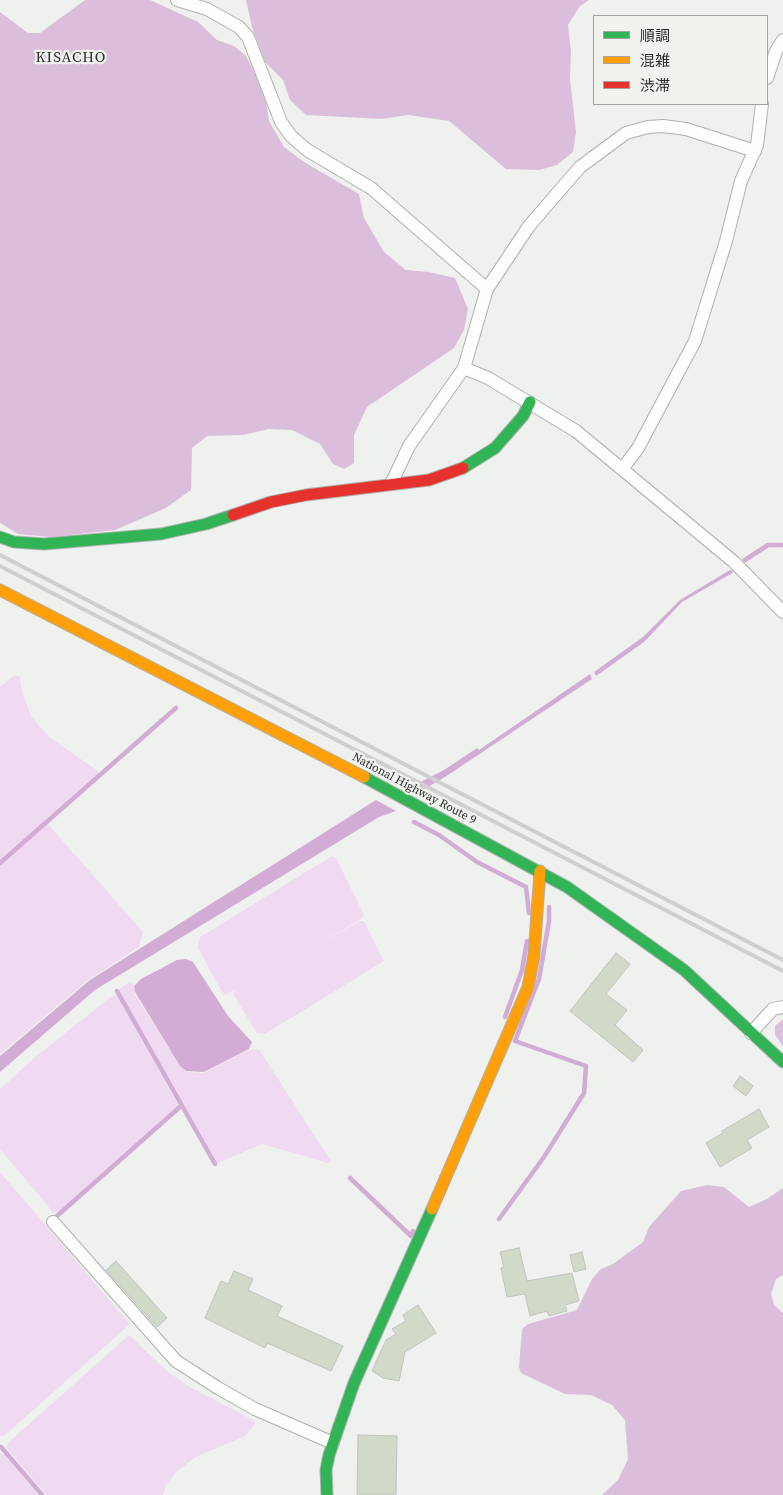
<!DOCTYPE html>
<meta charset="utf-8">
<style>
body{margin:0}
#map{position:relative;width:783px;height:1495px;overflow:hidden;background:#eff1ee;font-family:"Source Serif 4","Noto Sans JP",serif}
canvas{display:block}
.legend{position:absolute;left:593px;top:15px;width:175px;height:90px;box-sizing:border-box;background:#eff2ed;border:1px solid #a1a39f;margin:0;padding:6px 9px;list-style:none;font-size:15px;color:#2b2c2b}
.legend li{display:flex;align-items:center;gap:10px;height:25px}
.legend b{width:25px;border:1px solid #a1a39f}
</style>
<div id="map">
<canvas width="783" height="1495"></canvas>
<ul class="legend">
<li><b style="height:6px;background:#30b455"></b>順調</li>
<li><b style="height:6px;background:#ff9f0a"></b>混雑</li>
<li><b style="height:6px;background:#e5322d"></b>渋滞</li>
</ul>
</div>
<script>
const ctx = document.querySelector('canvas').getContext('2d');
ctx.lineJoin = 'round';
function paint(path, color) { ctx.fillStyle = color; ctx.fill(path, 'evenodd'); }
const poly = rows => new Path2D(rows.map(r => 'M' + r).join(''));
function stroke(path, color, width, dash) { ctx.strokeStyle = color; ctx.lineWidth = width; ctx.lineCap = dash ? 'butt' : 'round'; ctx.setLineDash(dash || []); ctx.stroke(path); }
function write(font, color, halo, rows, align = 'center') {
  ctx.font = font + ' "Source Serif 4",serif'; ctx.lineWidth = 4.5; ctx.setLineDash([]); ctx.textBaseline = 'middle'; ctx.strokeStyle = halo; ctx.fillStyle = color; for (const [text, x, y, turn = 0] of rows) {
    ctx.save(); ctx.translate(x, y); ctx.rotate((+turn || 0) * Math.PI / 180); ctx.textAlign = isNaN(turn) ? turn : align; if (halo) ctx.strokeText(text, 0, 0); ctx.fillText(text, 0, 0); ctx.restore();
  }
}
const green = poly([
 [14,675,20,677,22,692,31,716,49,737,98,771,98,776,48,817,47,823,143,932,139,947,88,980,0,1054,0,687],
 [332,856,336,858,364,915,360,920,303,952,360,921,364,921,384,961,265,1034,257,1033,233,994,235,990,225,995,223,994,198,948,200,937],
 [128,983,133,984,134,993,180,1066,186,1072,204,1073,249,1050,257,1049,260,1051,331,1161,328,1163,262,1144,216,1164,118,990],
 [117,995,179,1106,61,1211,53,1212,0,1149,0,1089,34,1058,112,996],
 [0,1172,130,1324,4,1436,0,1436],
 [129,1335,167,1371,188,1386,255,1421,255,1424,245,1436,196,1457,177,1471,166,1485,163,1495,46,1495,6,1447,10,1441],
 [3,1453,38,1495,0,1495,0,1454]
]);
const forest = poly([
 [85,0,150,0,198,22,217,40,234,46,246,56,265,93,269,121,284,147,304,162,359,194,364,218,384,252,406,270,428,272,455,278,468,309,464,330,454,348,367,407,354,435,354,463,344,469,333,464,320,444,292,430,269,429,243,435,207,436,192,448,191,490,166,508,115,530,51,537,18,534,0,523,0,12,28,33,40,33],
 [246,0,589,0,580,6,568,25,571,52,570,79,576,132,573,152,557,165,539,170,506,169,449,121,408,115,382,119,306,115,290,100,283,80,265,62,252,27],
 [783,1019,783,1046,775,1035,775,1026],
 [707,1185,724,1187,749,1207,767,1199,783,1188,783,1275,776,1279,771,1294,774,1305,783,1313,783,1495,602,1495,618,1480,628,1459,625,1420,612,1405,591,1395,565,1394,521,1373,519,1367,522,1329,528,1324,577,1310,592,1279,601,1269,613,1264,643,1242,649,1227,681,1191]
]);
const water = poly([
 [730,570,734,572,682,602,644,642,596,676,594,672,643,637,680,600],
 [590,674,592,679,445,777,419,792,409,788,444,770,477,748,479,750],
 [376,800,396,811,379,817,95,990,0,1072,0,1056,90,980],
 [186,959,193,962,228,1016,252,1042,249,1049,204,1072,186,1071,180,1066,135,992,134,986,141,979,177,960]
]);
const stream = poly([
 [745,560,768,545,783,545],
 [414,822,439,835,477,862,526,887,529,913],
 [0,863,176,708],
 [117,991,215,1164],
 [505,1017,522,970,527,941],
 [350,1178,411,1236,413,1231],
 [57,1216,181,1106],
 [499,1219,544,1157,584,1093,586,1066,515,1041,539,979,549,921,549,907],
 [1,1447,42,1495]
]);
const building = poly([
 [616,953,630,964,606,994,627,1010,615,1025,643,1050,633,1062,570,1011,616,953],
 [740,1076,753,1086,746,1096,733,1086,740,1076],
 [759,1109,769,1127,747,1140,752,1148,720,1167,706,1143,723,1133,722,1131,759,1109],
 [519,1248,527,1281,572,1273,579,1301,565,1305,567,1311,549,1316,547,1311,530,1316,525,1294,507,1297,501,1268,504,1267,500,1252,519,1248],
 [582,1252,586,1269,574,1272,570,1255,582,1252],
 [116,1261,167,1318,157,1327,106,1270,116,1261],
 [234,1271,253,1279,248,1290,282,1306,277,1316,343,1346,331,1371,267,1343,265,1348,205,1318,221,1281,228,1284,234,1271],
 [418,1305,436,1333,405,1352,399,1381,383,1378,372,1371,386,1340,396,1334,392,1329,406,1321,403,1315,418,1305],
 [358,1435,397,1436,396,1495,357,1495,358,1435]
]);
const street = poly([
 [177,0,207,9,239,27,248,37,281,122,291,136,307,150,371,188,487,289],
 [767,78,776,51,783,40],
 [464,368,488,378,576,431,734,562,783,612],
 [623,468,638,448,695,341,726,241,741,181,757,145,762,104],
 [391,484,409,446,464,368,487,289,529,226,580,167,626,133,648,127,663,126,686,129,755,151],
 [751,1033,773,1009,783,1007],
 [53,1222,176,1361,218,1388,255,1409,333,1443]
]);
const fast = poly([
 [463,468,495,448,523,416,530,402],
 [0,537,14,542,44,544,161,534,206,524,233,515],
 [364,777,567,887,684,970,783,1062],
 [327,1495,326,1470,329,1455,354,1383,432,1209]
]);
const slow = poly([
 [0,590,364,777],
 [432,1209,528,987,534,955,540,871]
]);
const jam = poly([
 [233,515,271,502,306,495,429,480,463,468]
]);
const rail = poly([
 [0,555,783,960],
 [0,566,783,971]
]);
const streetNames = [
 ["National Highway Route 9",414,789,28]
];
const quarterNames = [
 ["KISACHO",71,58]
];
paint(green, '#f0daf1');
paint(forest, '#dbbedc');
paint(water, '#d2acd4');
stroke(stream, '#d2acd4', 4.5);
paint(building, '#d1d9c9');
stroke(building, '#c0c2c0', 1);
stroke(street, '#afb1af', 14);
stroke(fast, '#afb1af', 13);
stroke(slow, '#afb1af', 13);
stroke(jam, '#afb1af', 13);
stroke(street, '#fdfdfc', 12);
stroke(fast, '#30b455', 11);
stroke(slow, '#ff9f0a', 11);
stroke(jam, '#e5322d', 11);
stroke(rail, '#cecfce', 4);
write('12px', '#2b2c2b', '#eff2ed', streetNames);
ctx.letterSpacing = '1px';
write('15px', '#2b2c2b', '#eff2ed', quarterNames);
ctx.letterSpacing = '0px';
</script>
